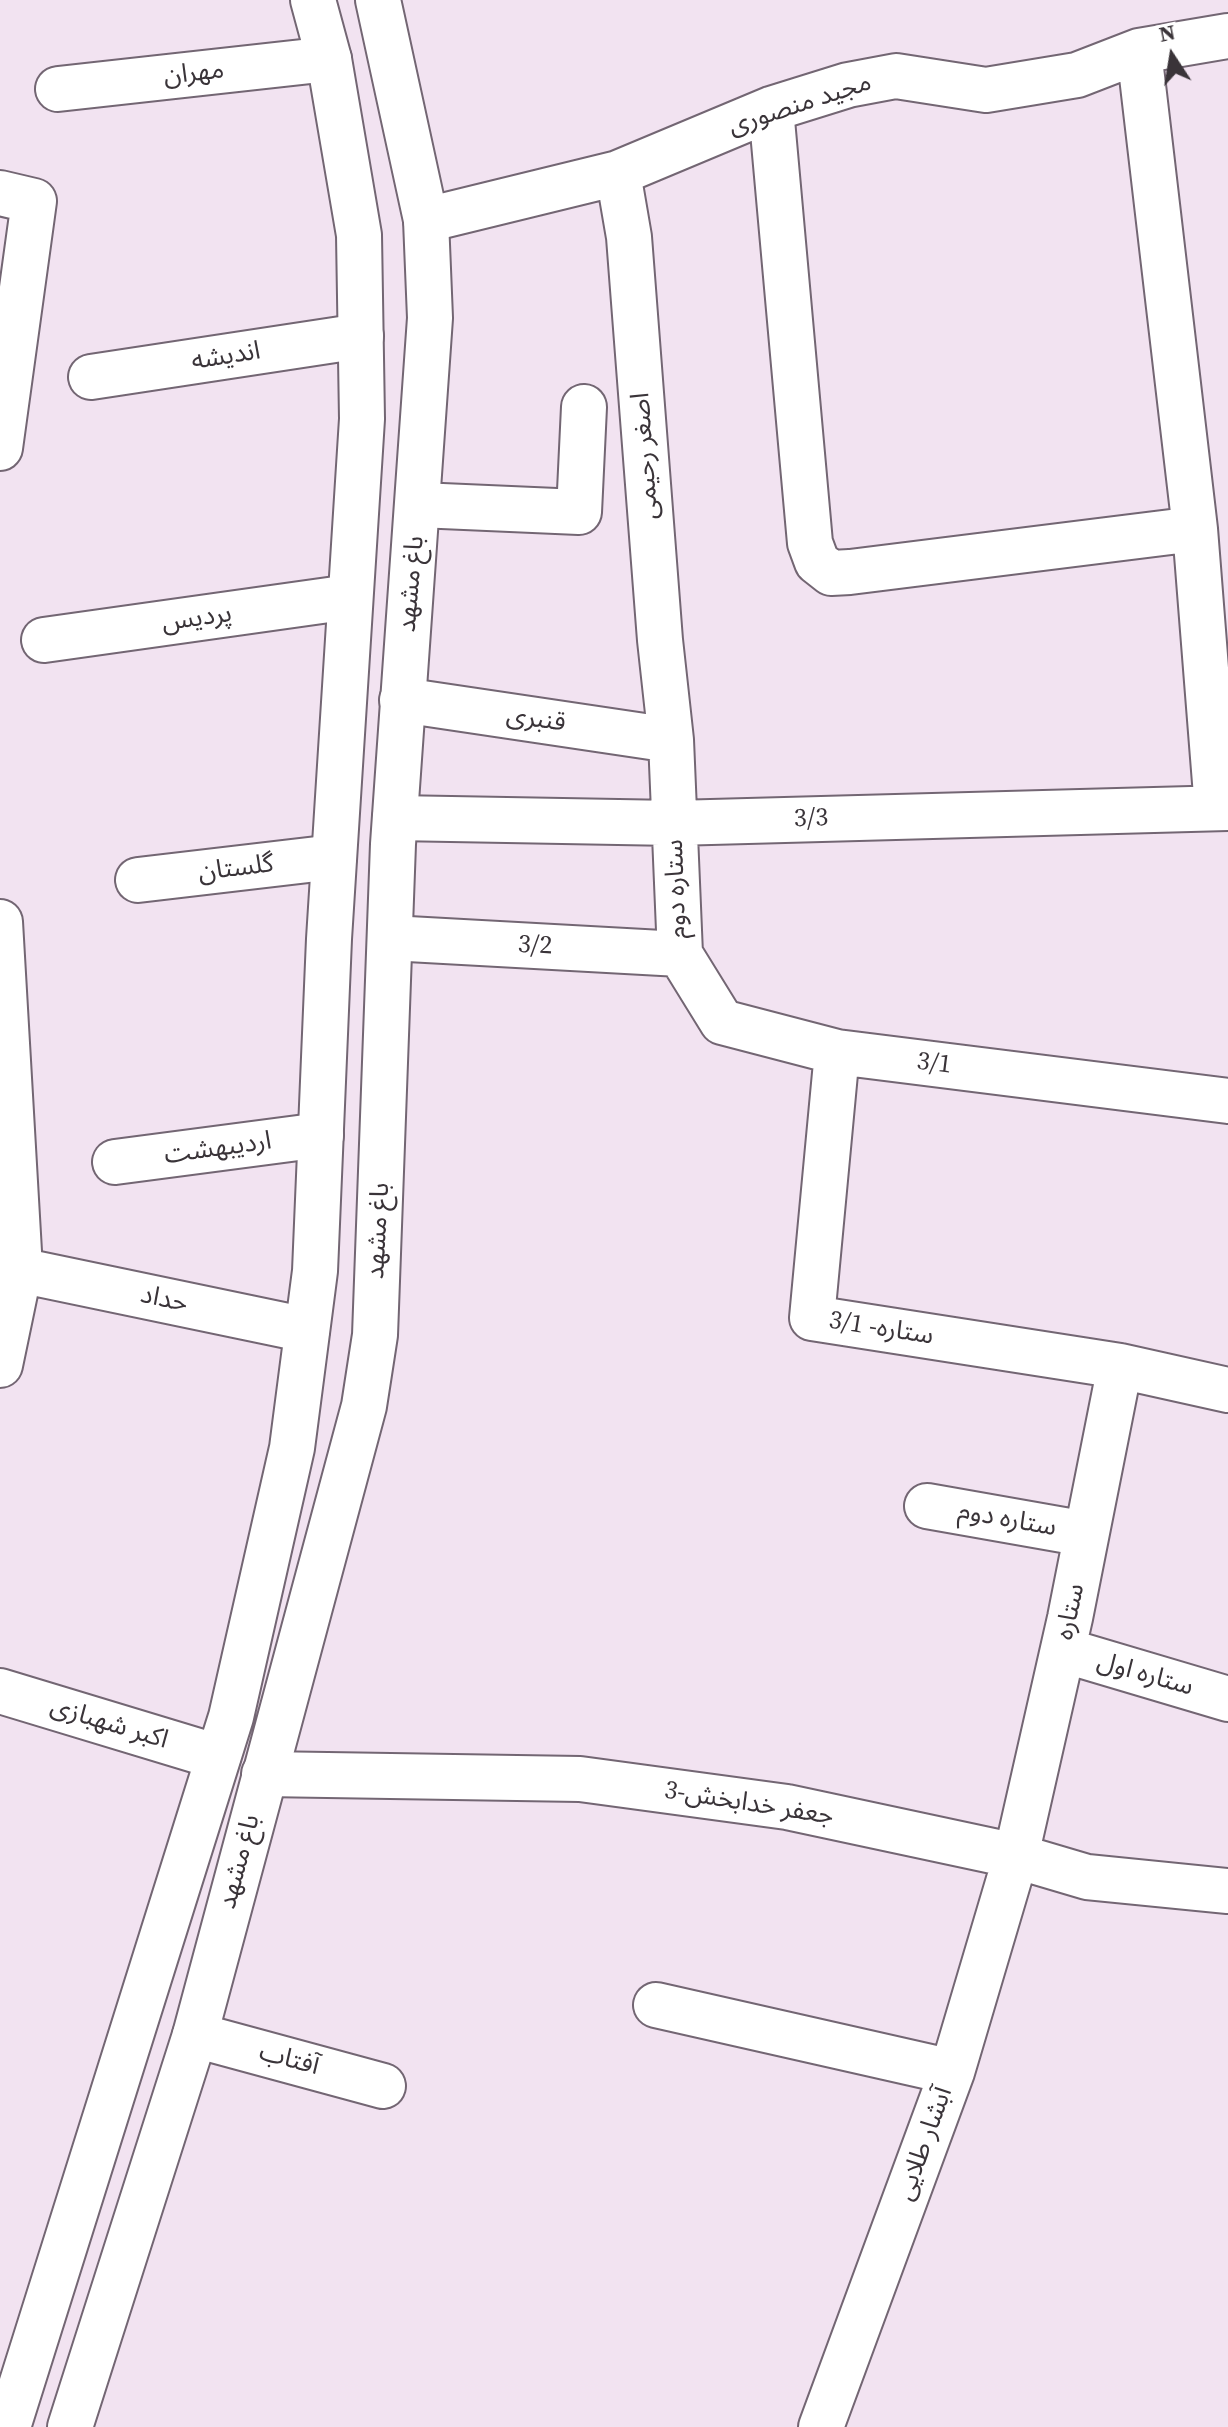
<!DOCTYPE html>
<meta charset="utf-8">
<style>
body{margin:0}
#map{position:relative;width:1228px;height:2427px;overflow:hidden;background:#f2e3f1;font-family:"Source Serif 4",serif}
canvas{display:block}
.north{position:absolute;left:1132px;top:16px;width:80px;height:80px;-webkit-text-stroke:6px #fff;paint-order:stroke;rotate:348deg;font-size:22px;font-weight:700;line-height:32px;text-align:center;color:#3a3439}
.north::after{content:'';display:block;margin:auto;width:28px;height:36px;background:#3a3439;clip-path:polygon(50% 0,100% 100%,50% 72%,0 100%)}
</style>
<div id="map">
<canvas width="1228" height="2427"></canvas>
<div class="north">N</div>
</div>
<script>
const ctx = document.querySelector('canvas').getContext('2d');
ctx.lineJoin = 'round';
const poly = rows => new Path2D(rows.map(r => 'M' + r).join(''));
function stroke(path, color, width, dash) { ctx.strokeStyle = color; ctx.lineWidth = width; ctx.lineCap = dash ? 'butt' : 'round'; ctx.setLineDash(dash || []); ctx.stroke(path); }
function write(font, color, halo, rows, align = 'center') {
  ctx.font = font + ' "Source Serif 4","Noto Sans Arabic",serif'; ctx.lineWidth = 6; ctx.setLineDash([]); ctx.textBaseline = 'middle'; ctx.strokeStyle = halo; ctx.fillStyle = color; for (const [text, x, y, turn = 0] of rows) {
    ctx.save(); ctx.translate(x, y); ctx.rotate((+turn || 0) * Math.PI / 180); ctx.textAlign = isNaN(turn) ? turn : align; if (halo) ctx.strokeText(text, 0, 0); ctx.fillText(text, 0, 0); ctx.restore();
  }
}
const minor = poly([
 [1139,51,1195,529,1217,808],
 [58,89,329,59],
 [771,109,810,543,817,562,831,573,850,572,1195,529],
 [618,173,629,237,660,640,671,740,680,954,722,1022,837,1052,1228,1101],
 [0,193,34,201,0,448],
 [426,220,618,173,771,109,848,85,896,76,986,90,1077,75,1139,51,1228,36],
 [91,377,361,336],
 [419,505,579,512,584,407],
 [44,640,350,597],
 [402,700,671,740],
 [395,818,674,823,1228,808],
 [138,880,334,857],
 [0,922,20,1269,0,1365],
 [390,938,680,954],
 [837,1052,812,1318,1120,1366,1228,1390],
 [115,1162,321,1135],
 [0,1266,307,1330],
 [927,1506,1086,1534],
 [1063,1650,1228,1699],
 [0,1691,218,1757],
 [264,1774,580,1779,787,1807,1016,1856,1087,1877,1228,1891],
 [656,2005,952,2072],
 [195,2035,383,2086],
 [821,2427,952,2072,1016,1856,1070,1618,1120,1366]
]);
const major = poly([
 [8,2427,231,1717,292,1448,315,1271,329,939,362,419,359,235,329,59,313,0],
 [70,2427,195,2035,364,1406,375,1335,393,844,430,318,426,220,378,0]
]);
const streetNames = [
 ["مهران",194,74,-6],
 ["مجید منصوری",800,105,-18],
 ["اندیشه",226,357,-9],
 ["اصغر رحیمی",646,456,-94],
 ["باغ مشهد",412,584,-85],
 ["پردیس",197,619,-8],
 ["قنبری",536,720,8],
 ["3/3",811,819,-2],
 ["گلستان",236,869,-7],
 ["ستاره دوم",677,889,-92],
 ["3/2",535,946,3],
 ["3/1",934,1064,7],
 ["اردیبهشت",218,1149,-8],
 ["باغ مشهد",379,1231,-87],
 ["حداد",164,1300,12],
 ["ستاره- 3/1",881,1329,9],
 ["ستاره دوم",1007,1520,10],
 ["ستاره",1071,1612,-78],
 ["ستاره اول",1145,1675,16],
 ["اکبر شهبازی",109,1724,17],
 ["جعفر خدابخش-3",749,1804,9],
 ["باغ مشهد",240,1862,-75],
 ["آفتاب",289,2060,15],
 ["آبشار طلایی",925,2144,-70]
];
stroke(minor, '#736673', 48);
stroke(major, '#736673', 48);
stroke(minor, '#fff', 44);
stroke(major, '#fff', 44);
write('26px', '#3a3439', '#fff', streetNames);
</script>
